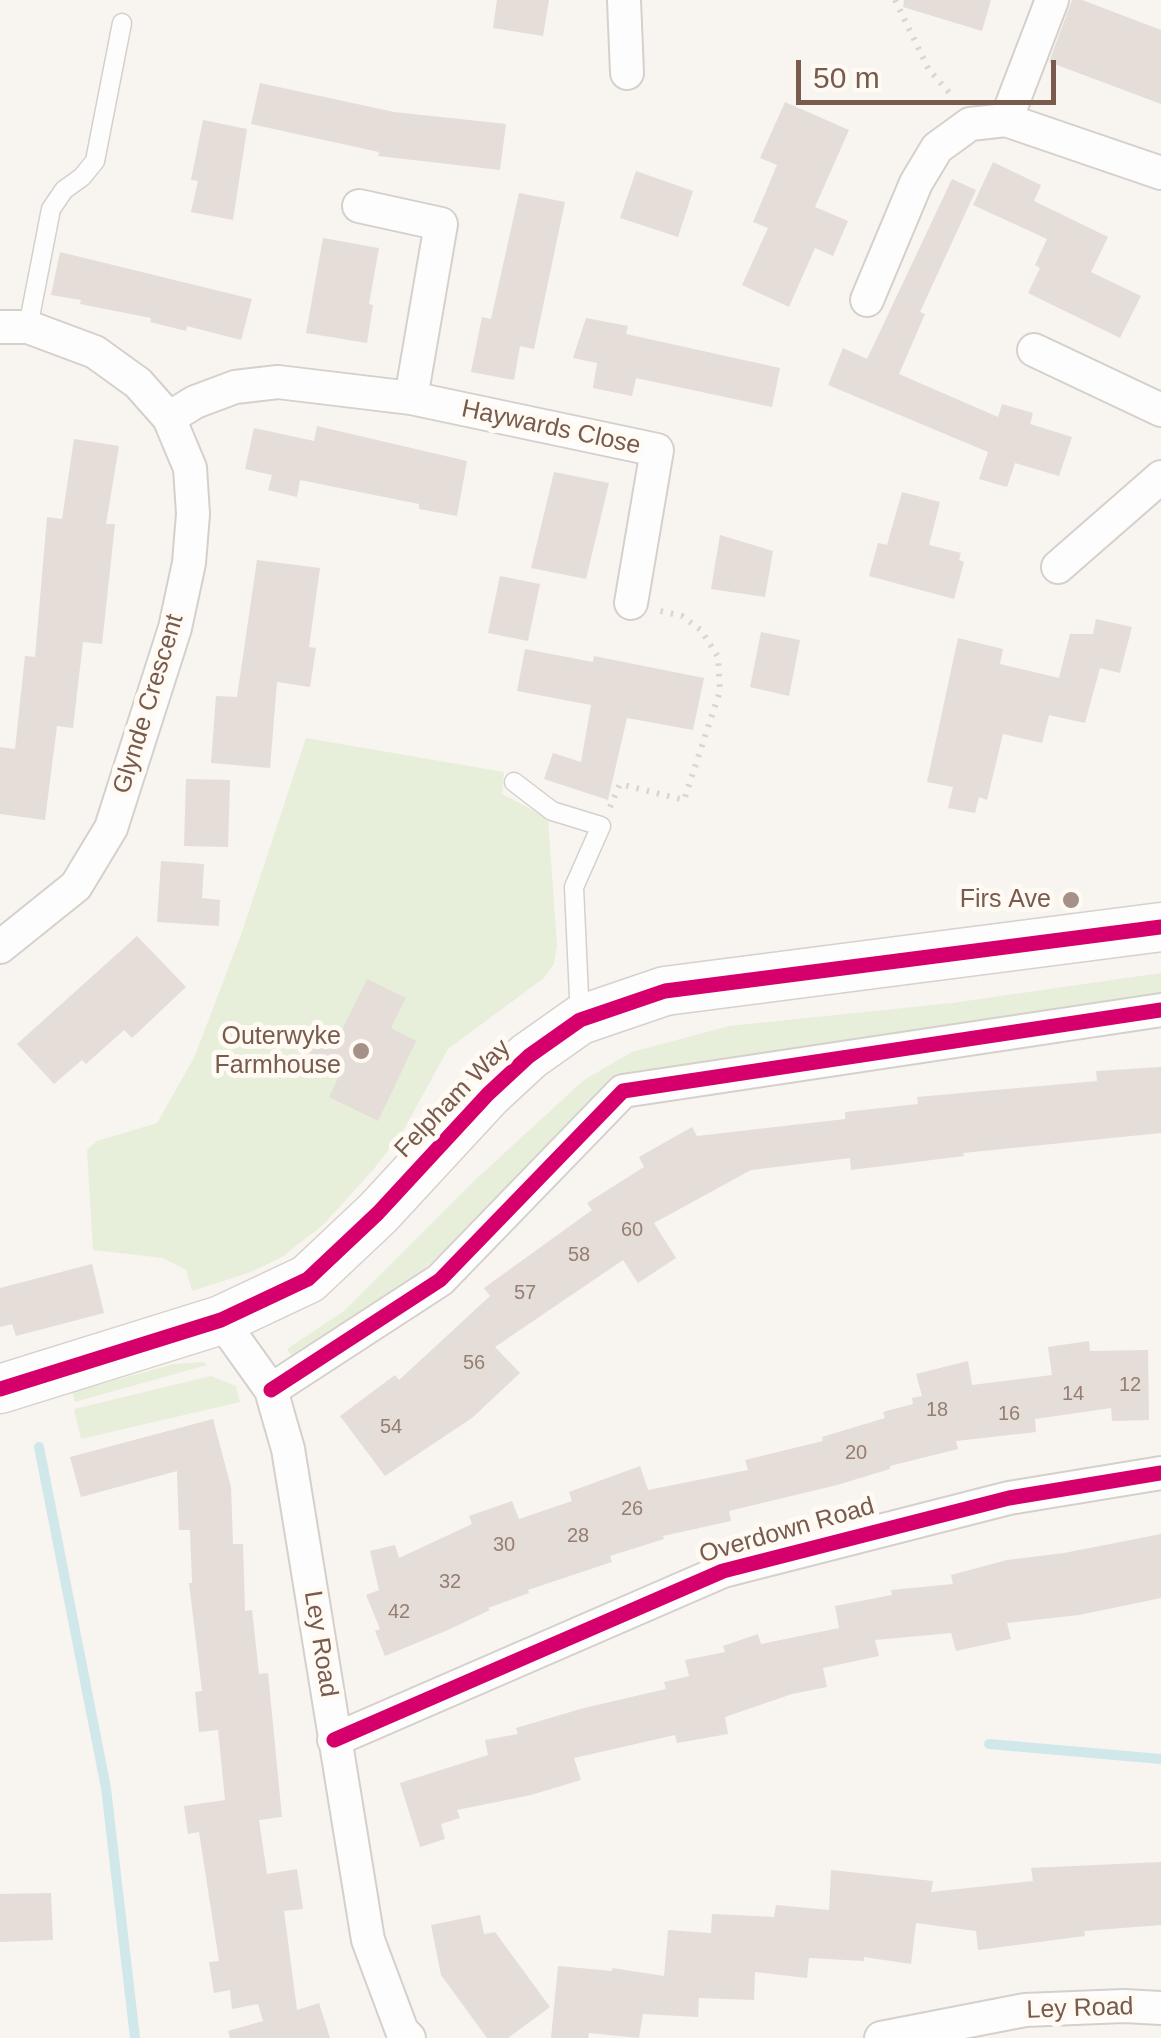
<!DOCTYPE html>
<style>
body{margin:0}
#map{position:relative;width:1161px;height:2038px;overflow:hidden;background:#f8f4f0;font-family:Helvetica,sans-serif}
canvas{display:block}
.scale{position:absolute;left:796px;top:60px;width:260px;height:45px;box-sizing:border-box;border:5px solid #795b4e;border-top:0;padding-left:12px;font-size:30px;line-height:35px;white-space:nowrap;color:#795b4e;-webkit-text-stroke:8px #fffaf3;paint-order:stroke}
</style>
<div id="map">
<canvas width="1161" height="2038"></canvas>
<div class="scale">50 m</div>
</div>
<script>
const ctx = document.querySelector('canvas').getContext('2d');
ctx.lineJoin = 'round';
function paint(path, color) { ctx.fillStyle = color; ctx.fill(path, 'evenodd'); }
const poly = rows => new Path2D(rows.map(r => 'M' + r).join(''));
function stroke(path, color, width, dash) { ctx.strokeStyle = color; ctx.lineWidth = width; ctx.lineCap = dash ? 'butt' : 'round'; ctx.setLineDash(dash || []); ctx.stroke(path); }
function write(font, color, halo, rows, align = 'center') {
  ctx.font = font + ' Helvetica,sans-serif'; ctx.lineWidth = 10; ctx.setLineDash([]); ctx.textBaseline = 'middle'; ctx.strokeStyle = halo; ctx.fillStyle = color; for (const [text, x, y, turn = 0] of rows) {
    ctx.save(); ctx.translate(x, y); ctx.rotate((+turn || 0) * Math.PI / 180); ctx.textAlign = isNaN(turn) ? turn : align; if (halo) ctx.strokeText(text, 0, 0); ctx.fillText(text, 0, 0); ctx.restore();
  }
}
const green = poly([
 [306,738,504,772,502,794,548,818,557,945,554,964,544,978,448,1049,403,1131,373,1170,323,1225,282,1257,251,1272,192,1291,186,1270,163,1258,93,1250,87,1150,97,1141,157,1123,194,1058,242,932],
 [1161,973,1161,1005,621,1086,422,1271,351,1327,294,1361,287,1349,344,1311,475,1180,584,1080,632,1052,729,1026,952,1003],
 [203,1362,207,1365,75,1402,72,1392,174,1364],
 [211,1376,236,1386,240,1402,81,1439,74,1409]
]);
const stream = poly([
 [39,1447,106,1788,135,2038],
 [989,1744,1161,1759]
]);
const building = poly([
 [497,0,549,0,543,36,493,28],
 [904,0,991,0,982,31,903,7],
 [1072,0,1082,0,1161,30,1161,104,1049,62],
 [260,83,394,112,506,124,500,170,378,156,379,152,251,124],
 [785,102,849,130,815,207,848,221,833,256,815,248,789,307,742,285,768,228,753,222,777,165,760,158],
 [203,120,247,129,233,220,191,212,198,181,191,180],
 [993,162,1041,185,1034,201,1108,237,1091,272,1141,296,1120,338,1028,293,1040,268,1035,265,1047,239,973,205],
 [636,171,693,191,678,237,620,218],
 [952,179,976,190,920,312,925,314,899,374,998,417,1002,404,1033,413,1030,424,1072,437,1059,476,1015,463,1007,487,979,479,988,452,828,385,843,348,867,359],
 [519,193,565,202,534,349,520,346,514,380,471,372,482,317,491,319],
 [323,238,379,248,369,304,373,305,367,343,306,333],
 [60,252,252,299,241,340,187,326,186,331,150,322,151,318,80,304,81,300,51,295],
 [586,318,628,326,626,334,780,368,772,407,636,378,632,396,593,388,597,363,573,358],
 [317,426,467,461,457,516,419,509,419,504,300,480,297,497,268,490,272,475,245,469,254,428,314,441],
 [74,439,119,446,106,524,115,524,102,644,83,642,73,728,57,726,45,820,0,814,0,747,15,749,25,656,35,657,47,517,62,519],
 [554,472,609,483,586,579,531,568],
 [902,492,940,502,929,545,961,553,959,560,964,562,954,599,869,576,878,543,887,545],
 [720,535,773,551,765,597,711,589],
 [257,560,320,568,309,647,316,648,310,687,277,682,270,768,211,763,216,696,237,697],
 [500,576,540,584,528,641,488,633],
 [1096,619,1132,627,1120,673,1100,668,1085,723,1049,715,1042,743,1003,734,987,800,979,797,975,813,948,808,953,787,927,782,958,638,1003,649,1000,664,1059,678,1070,634,1093,634],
 [761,632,800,640,789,696,750,687],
 [525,649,593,662,594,656,704,678,693,730,627,718,608,800,544,779,553,753,581,762,591,705,517,691],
 [186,779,230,780,228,847,184,846],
 [161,861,204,864,202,898,220,900,219,926,157,922],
 [137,936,186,987,132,1038,124,1030,86,1064,82,1060,54,1084,17,1044],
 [367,979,406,998,391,1028,416,1041,378,1121,329,1097,338,1078,305,1062,323,1026,340,1034],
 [1161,1067,1161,1133,963,1153,964,1156,851,1170,850,1158,751,1170,654,1223,676,1258,638,1283,623,1260,495,1347,520,1373,472,1418,385,1476,340,1416,395,1375,399,1380,490,1296,484,1288,592,1210,587,1203,644,1167,639,1157,692,1127,697,1136,845,1119,845,1112,918,1104,917,1097,1097,1081,1096,1071],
 [92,1264,104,1313,16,1336,12,1324,0,1327,0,1288],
 [1089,1341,1090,1351,1148,1350,1149,1420,1112,1421,1111,1408,1035,1419,1036,1432,956,1441,958,1449,890,1466,890,1469,837,1485,729,1511,731,1521,663,1536,664,1539,610,1556,612,1562,528,1590,529,1593,488,1608,490,1610,448,1630,385,1656,375,1631,380,1629,366,1595,379,1590,370,1551,395,1545,399,1558,472,1524,469,1516,512,1501,519,1519,572,1501,569,1492,640,1466,648,1490,748,1470,745,1460,823,1441,822,1437,885,1418,883,1412,913,1404,912,1398,922,1396,916,1374,968,1361,972,1385,1052,1375,1048,1347],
 [213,1419,231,1487,233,1544,243,1544,245,1611,252,1610,259,1674,268,1673,282,1817,259,1820,267,1874,297,1869,303,1909,284,1911,297,2010,319,2003,330,2038,230,2038,228,2031,263,2021,258,2004,232,2009,230,1990,214,1993,209,1962,219,1961,199,1832,188,1834,184,1806,225,1800,218,1730,199,1732,195,1692,202,1691,189,1583,192,1583,190,1530,179,1530,177,1471,81,1497,70,1457],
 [1161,1534,1161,1598,1079,1615,1007,1623,1011,1639,956,1651,951,1633,875,1640,879,1656,823,1668,827,1687,792,1694,725,1717,728,1734,677,1743,675,1735,574,1758,581,1780,531,1795,457,1810,460,1818,441,1824,445,1839,420,1847,400,1783,488,1755,485,1740,518,1734,516,1728,584,1708,666,1689,664,1682,689,1676,685,1660,725,1652,723,1646,758,1634,761,1644,839,1628,835,1606,892,1595,891,1590,953,1584,951,1575,1007,1560,1064,1553],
 [1161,1862,1161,1925,1084,1931,1085,1936,978,1950,976,1931,916,1923,911,1964,864,1957,864,1961,809,1958,807,1978,755,1972,754,2000,699,1998,698,2017,643,2014,639,2038,589,2033,588,2038,551,2038,558,1966,612,1971,612,1968,664,1976,668,1930,711,1933,712,1914,774,1917,776,1905,829,1910,831,1870,933,1881,931,1892,1033,1881,1031,1868],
 [51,1893,53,1940,0,1942,0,1894],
 [480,1915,484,1934,495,1932,550,2007,508,2038,487,2038,441,1975,431,1925]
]);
const path = poly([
 [895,0,929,70,954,98],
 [610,807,620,784,684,800,720,691,718,657,701,630,682,616,660,611]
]);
const lane = poly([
 [28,327,51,209,64,190,82,177,95,161,122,23],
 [514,782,552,811,601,826,574,887,580,1019]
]);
const street = poly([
 [624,0,627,73],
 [1006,120,1052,0],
 [359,206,441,224,411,398],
 [867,300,916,183,937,148,970,124,1006,120,1161,173],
 [0,327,28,327,95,352,138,383,169,418,190,468,193,514,189,563,175,628,111,828,76,886,0,947],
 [1034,350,1161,410],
 [169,418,195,402,235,387,278,382,411,398,657,450,631,603],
 [1058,567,1161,477],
 [221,1320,271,1390,288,1449,368,1940,402,2031,409,2038],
 [271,1390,440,1280,623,1091,1161,1010],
 [334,1740,723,1571,1009,1498,1161,1473],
 [881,2038,1025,2010,1124,2006,1161,2008]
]);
const secondary = poly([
 [0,1389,221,1320,308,1279,378,1213,488,1094,529,1056,580,1020,665,991,1161,927]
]);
const cycleway = poly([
 [0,1389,221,1320,308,1279,378,1213,488,1094,529,1056,580,1020,665,991,1161,927],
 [271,1390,440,1280,623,1091,1161,1010],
 [334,1740,723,1571,1009,1498,1161,1473]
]);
const markers = [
 [1071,900,10,"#a59187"],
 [361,1051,10,"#a59187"]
];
const numberNames = [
 ["60",632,1230],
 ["58",579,1255],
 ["57",525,1293],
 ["56",474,1363],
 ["12",1130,1385],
 ["14",1073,1394],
 ["18",937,1410],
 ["16",1009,1414],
 ["54",391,1427],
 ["20",856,1453],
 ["26",632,1509],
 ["28",578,1536],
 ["30",504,1545],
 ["32",450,1582],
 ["42",399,1612]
];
const streetNames = [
 ["Haywards Close",551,428,12],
 ["Glynde Crescent",149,704,-73],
 ["Felpham Way",453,1099,-46],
 ["Overdown Road",787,1531,-16],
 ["Ley Road",320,1644,81],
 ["Ley Road",1080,2009,-2]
];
const poiNames = [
 ["Firs Ave",1051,900],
 ["Outerwyke",341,1037],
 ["Farmhouse",341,1066]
];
paint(green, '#e7efdb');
stroke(stream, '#d1e8ea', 10);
paint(building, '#e5ddd7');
stroke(lane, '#d6d0cb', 21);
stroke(street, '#d6d0cb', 36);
stroke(secondary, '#d8d0cc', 51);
stroke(path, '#dbd4d0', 6, [2.5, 8]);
stroke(lane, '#fefdfd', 18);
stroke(street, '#fefdfd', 32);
stroke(secondary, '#fefdfd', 48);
stroke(cycleway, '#d6006c', 15);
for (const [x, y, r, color] of markers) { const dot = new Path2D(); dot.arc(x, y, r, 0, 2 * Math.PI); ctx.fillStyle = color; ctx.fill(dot); stroke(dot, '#fffaf3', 4); }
write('20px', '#967e72', null, numberNames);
write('25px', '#795b4e', '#fffaf3', streetNames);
write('25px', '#795b4e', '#fffaf3', poiNames, 'right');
</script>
